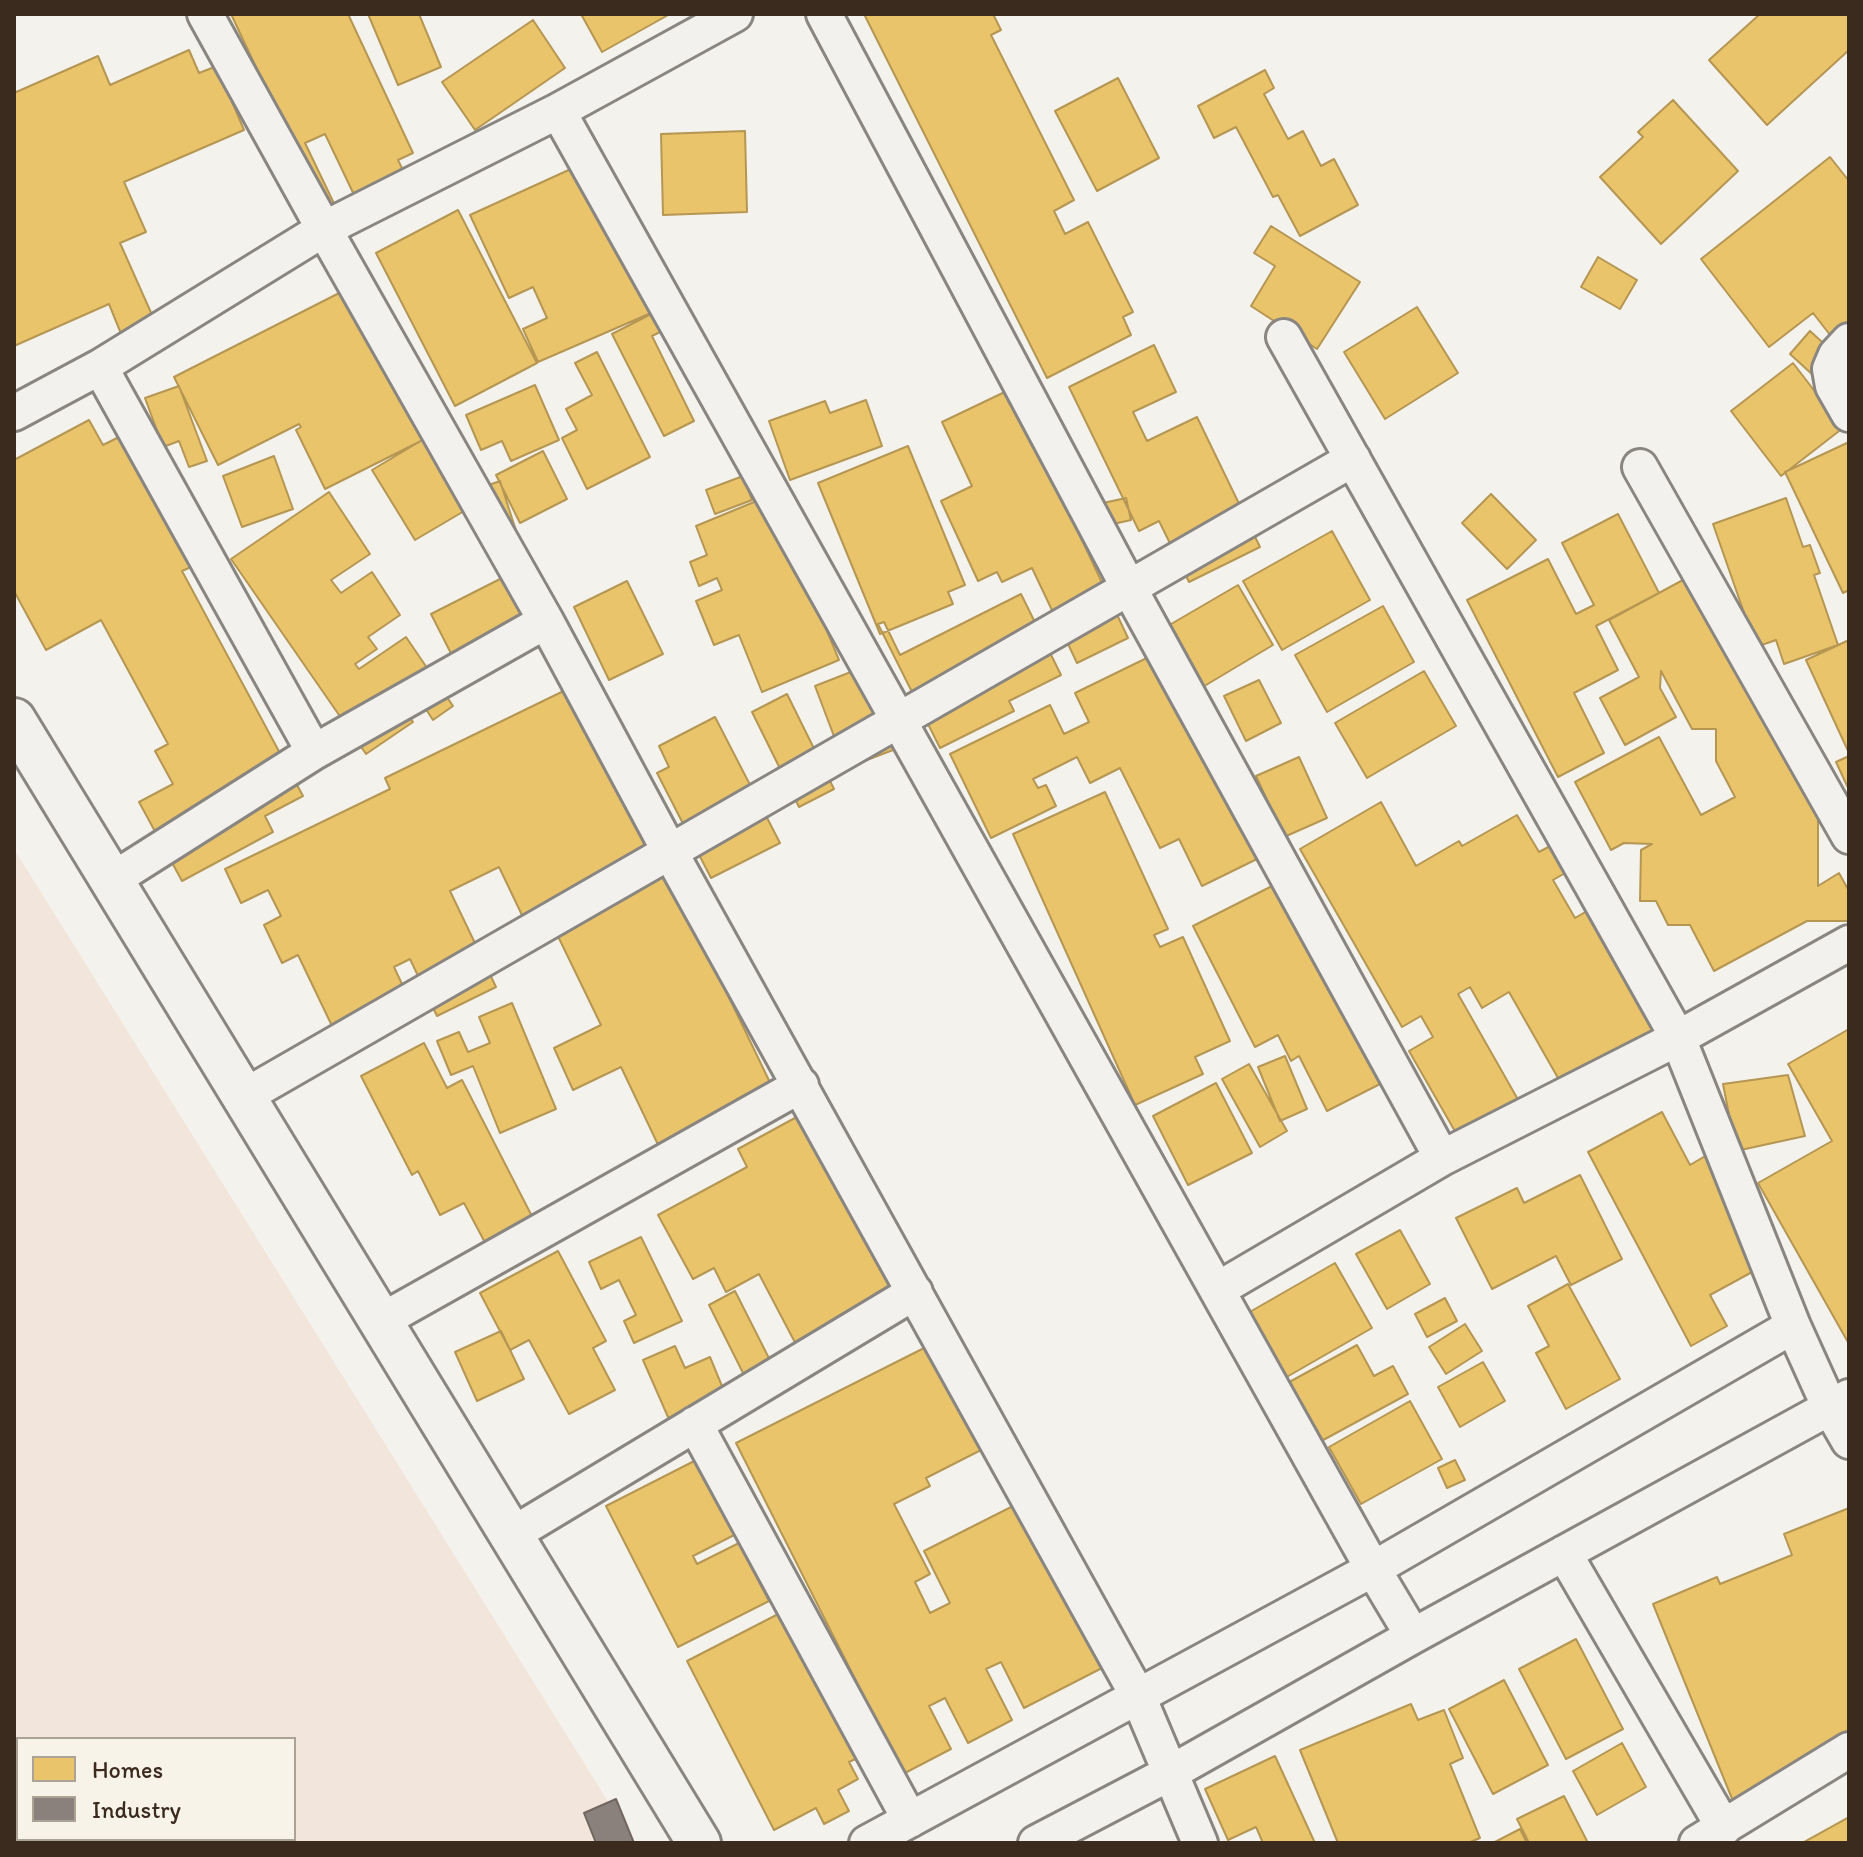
<!DOCTYPE html>
<style>
body{margin:0}
#map{position:relative;width:1863px;height:1857px;overflow:hidden;background:#f4f2ec;font-family:Itim,sans-serif}
canvas{display:block}
.frame{position:absolute;inset:0;border:16px solid #3b2a1e;pointer-events:none}
.legend{position:absolute;left:16px;top:1737px;width:280px;height:104px;box-sizing:border-box;background:#f7f3e8;border:2px solid #aca397;margin:0;padding:10px 14px;list-style:none;font-size:24px;color:#3b2a1e}
.legend li{display:flex;align-items:center;gap:16px;height:40px}
.legend b{width:40px;border:2px solid #aca397}
</style>
<div id="map">
<canvas width="1863" height="1857"></canvas>
<div class="frame"></div>
<ul class="legend">
<li><b style="height:22px;background:#e9c46a"></b>Homes</li>
<li><b style="height:22px;background:#8a817c"></b>Industry</li>
</ul>
</div>
<script>
const ctx = document.querySelector('canvas').getContext('2d');
ctx.lineJoin = 'round';
function paint(path, color) { ctx.fillStyle = color; ctx.fill(path, 'evenodd'); }
const poly = rows => new Path2D(rows.map(r => 'M' + r).join(''));
function stroke(path, color, width, dash) { ctx.strokeStyle = color; ctx.lineWidth = width; ctx.lineCap = dash ? 'butt' : 'round'; ctx.setLineDash(dash || []); ctx.stroke(path); }
const built = poly([
 [14,849,634,1843,14,1843],
 [18,1739,294,1739,294,1839,18,1839]
]);
const homes = poly([
 [231,14,348,14,413,153,398,160,418,201,368,224,325,134,305,143,341,218,255,119,245,124,238,110,269,95,231,14],
 [368,14,419,14,441,67,398,85,368,14],
 [581,14,670,14,602,52,581,14],
 [864,14,993,14,1001,30,991,35,1074,200,1054,211,1065,234,1088,222,1133,312,1123,317,1131,335,1047,378,864,14],
 [1760,14,1849,14,1849,50,1767,125,1709,60,1760,14],
 [533,20,565,68,475,130,442,82,533,20],
 [189,50,199,73,217,66,244,130,124,182,146,232,120,243,157,326,124,341,109,304,14,346,14,93,98,56,110,85,189,50],
 [1265,70,1274,88,1264,94,1288,139,1303,131,1321,166,1334,159,1358,205,1300,236,1278,195,1273,197,1236,127,1214,138,1198,106,1265,70],
 [1118,78,1159,158,1097,191,1055,111,1118,78],
 [1673,100,1738,171,1661,244,1600,177,1643,137,1638,132,1673,100],
 [745,131,747,212,663,215,661,134,745,131],
 [1830,157,1849,181,1848,358,1813,313,1769,347,1701,259,1830,157],
 [584,163,651,313,538,362,523,329,547,318,533,287,509,298,470,215,584,163],
 [458,210,537,363,455,406,376,253,458,210],
 [1271,226,1360,282,1317,349,1251,306,1275,266,1254,253,1271,226],
 [1598,257,1637,280,1620,309,1581,287,1598,257],
 [351,287,427,438,325,489,296,430,301,427,299,424,218,465,174,377,351,287],
 [1417,307,1458,373,1385,419,1344,352,1417,307],
 [655,312,664,330,652,336,694,421,664,436,612,334,655,312],
 [1810,331,1846,364,1826,387,1790,354,1810,331],
 [1154,345,1176,392,1133,412,1147,441,1197,417,1260,547,1189,582,1159,521,1139,531,1069,387,1154,345],
 [597,352,650,457,587,489,562,438,577,430,566,409,592,395,575,363,597,352],
 [1793,363,1843,428,1781,476,1731,411,1793,363],
 [535,385,559,440,511,461,502,441,481,450,466,415,535,385],
 [179,386,207,461,189,467,179,441,163,447,145,398,179,386],
 [1011,389,1128,638,1077,663,1032,568,1002,582,997,572,978,581,941,501,972,486,942,422,1011,389],
 [866,400,882,446,790,480,769,421,825,401,830,413,866,400],
 [89,420,103,445,121,436,191,567,182,571,303,796,265,816,273,832,182,881,139,802,173,784,155,751,168,744,101,620,46,650,14,591,14,460,89,420],
 [429,436,471,507,415,540,372,470,429,436],
 [1849,442,1849,590,1843,593,1785,472,1849,442],
 [908,446,965,585,948,592,953,604,880,634,818,483,908,446],
 [543,451,567,499,520,523,496,475,543,451],
 [274,456,293,509,242,527,223,476,274,456],
 [743,476,752,500,715,514,706,490,743,476],
 [500,481,521,546,472,491,500,481],
 [329,492,370,554,331,580,341,593,372,572,400,615,368,637,377,649,355,664,359,669,406,637,453,706,433,720,416,694,401,704,413,722,366,754,231,559,329,492],
 [1491,494,1536,540,1507,569,1462,523,1491,494],
 [771,495,839,660,762,692,739,635,714,645,696,601,722,590,717,578,699,586,690,562,707,555,696,526,771,495],
 [1126,498,1131,520,1109,525,1103,503,1126,498],
 [1786,498,1803,547,1810,545,1820,573,1814,575,1838,645,1784,664,1776,640,1756,647,1713,524,1786,498],
 [1618,514,1659,593,1596,626,1618,670,1574,693,1604,753,1558,777,1467,600,1548,559,1576,614,1594,605,1562,543,1618,514],
 [1332,531,1370,600,1282,650,1243,581,1332,531],
 [1694,574,1818,807,1818,886,1839,873,1849,891,1849,921,1807,921,1714,971,1690,925,1668,925,1656,901,1640,901,1641,850,1652,844,1624,843,1611,850,1575,782,1659,737,1701,815,1735,797,1716,761,1716,729,1692,729,1661,671,1660,688,1676,717,1625,745,1600,698,1639,677,1609,620,1694,574],
 [504,577,538,644,465,681,431,614,504,577],
 [627,581,663,654,609,680,574,607,627,581],
 [1238,585,1273,645,1201,688,1166,627,1238,585],
 [1021,594,1061,675,1009,701,1014,711,940,748,878,624,884,622,900,655,1021,594],
 [1383,606,1414,662,1327,712,1295,655,1383,606],
 [1849,640,1849,753,1806,660,1849,640],
 [1157,653,1257,859,1202,886,1179,839,1160,848,1120,768,1090,783,1077,757,1033,779,1038,788,1046,785,1056,806,991,838,950,754,1050,705,1064,734,1089,722,1075,693,1157,653],
 [861,668,893,750,846,768,815,686,861,668],
 [1424,671,1456,726,1367,778,1335,723,1424,671],
 [1259,680,1281,723,1246,741,1224,696,1259,680],
 [578,684,777,1097,662,1153,621,1067,573,1090,554,1048,601,1025,553,926,532,936,499,867,450,891,496,987,437,1016,410,959,394,967,418,1018,345,1053,298,955,282,963,264,925,281,916,268,890,241,903,225,869,390,789,385,778,578,684],
 [787,694,834,789,799,807,752,712,787,694],
 [715,717,780,843,711,878,657,773,669,767,659,746,715,717],
 [1849,756,1849,790,1836,762,1849,756],
 [1299,757,1327,818,1284,837,1256,776,1299,757],
 [1105,792,1168,929,1154,935,1160,947,1183,937,1230,1041,1195,1057,1203,1074,1135,1105,1013,834,1105,792],
 [1381,802,1416,866,1459,841,1462,846,1517,815,1539,852,1552,845,1567,872,1553,880,1575,918,1587,911,1662,1043,1566,1092,1509,992,1482,1008,1470,987,1458,994,1533,1126,1472,1161,1409,1051,1433,1037,1421,1016,1402,1027,1300,849,1381,802],
 [1278,883,1380,1084,1327,1111,1299,1056,1291,1061,1278,1035,1255,1047,1193,926,1278,883],
 [512,1003,556,1109,500,1133,473,1066,451,1075,437,1041,459,1032,468,1052,490,1043,479,1017,512,1003],
 [1849,1029,1849,1344,1758,1183,1832,1141,1788,1064,1849,1029],
 [424,1043,447,1088,462,1080,538,1228,490,1252,464,1203,440,1215,418,1171,412,1175,361,1076,424,1043],
 [1285,1056,1307,1109,1280,1121,1258,1067,1285,1056],
 [1249,1064,1287,1131,1260,1147,1222,1079,1249,1064],
 [1788,1075,1805,1136,1736,1151,1723,1084,1788,1075],
 [1216,1083,1252,1153,1188,1185,1153,1116,1216,1083],
 [1662,1112,1690,1165,1707,1155,1765,1265,1710,1295,1727,1326,1691,1346,1588,1152,1662,1112],
 [804,1113,911,1316,810,1371,759,1274,726,1292,714,1268,693,1279,658,1215,747,1167,738,1149,804,1113],
 [1580,1175,1622,1259,1571,1285,1556,1256,1492,1289,1456,1218,1517,1188,1524,1203,1580,1175],
 [1400,1230,1430,1284,1387,1309,1356,1254,1400,1230],
 [641,1237,682,1321,634,1343,624,1321,636,1315,619,1280,601,1289,589,1262,641,1237],
 [558,1251,606,1341,593,1348,615,1390,569,1414,529,1340,510,1350,480,1293,558,1251],
 [1335,1263,1372,1328,1278,1382,1241,1317,1335,1263],
 [1568,1284,1620,1379,1566,1409,1536,1353,1549,1346,1528,1306,1568,1284],
 [735,1291,779,1378,752,1391,709,1305,735,1291],
 [1445,1298,1457,1321,1427,1337,1415,1314,1445,1298],
 [1465,1324,1482,1351,1446,1374,1429,1347,1465,1324],
 [501,1331,524,1379,477,1401,455,1352,501,1331],
 [932,1344,985,1448,926,1478,930,1486,894,1504,930,1574,915,1582,930,1613,950,1603,924,1551,1021,1502,1104,1667,1024,1708,1001,1662,986,1669,1012,1720,968,1743,945,1698,929,1706,951,1749,903,1774,736,1443,932,1344],
 [1357,1345,1374,1376,1393,1366,1408,1394,1314,1445,1282,1386,1357,1345],
 [675,1346,685,1368,710,1357,731,1408,675,1433,643,1360,675,1346],
 [1483,1362,1505,1401,1460,1427,1438,1387,1483,1362],
 [1410,1401,1442,1459,1361,1504,1329,1447,1410,1401],
 [706,1455,744,1530,693,1556,697,1564,739,1543,769,1601,678,1647,606,1506,706,1455],
 [1455,1460,1465,1480,1447,1488,1438,1468,1455,1460],
 [1849,1508,1849,1753,1737,1811,1653,1604,1717,1577,1720,1584,1792,1555,1784,1534,1849,1508],
 [788,1609,864,1755,849,1762,858,1779,838,1790,849,1811,824,1824,816,1808,774,1830,687,1661,788,1609],
 [1576,1639,1623,1729,1566,1759,1519,1669,1576,1639],
 [1504,1680,1548,1765,1493,1794,1449,1709,1504,1680],
 [1411,1704,1418,1720,1444,1710,1463,1758,1450,1764,1480,1838,1468,1843,1338,1843,1300,1750,1411,1704],
 [1622,1743,1646,1787,1597,1815,1573,1771,1622,1743],
 [1275,1756,1315,1843,1263,1843,1256,1827,1228,1840,1205,1789,1275,1756],
 [1564,1796,1588,1843,1529,1843,1517,1819,1564,1796],
 [1849,1817,1849,1843,1802,1843,1849,1817],
 [1520,1829,1527,1843,1493,1843,1520,1829]
]);
const industry = poly([
 [616,1799,634,1843,596,1843,584,1813,616,1799]
]);
const minor = poly([
 [205,14,324,229,546,621,670,852,1138,1696,1200,1843],
 [824,14,1129,588,1442,1158],
 [558,111,1373,1569,1413,1636],
 [1284,337,1678,1038,1793,1326,1830,1408,1849,1441],
 [1849,341,1836,355,1830,369,1833,386,1849,414],
 [100,367,314,752],
 [14,413,100,367,324,229,558,111,735,14],
 [1640,467,1849,836],
 [112,880,314,752,546,621],
 [245,1096,1353,459],
 [1217,1290,1442,1158,1678,1038,1849,943],
 [381,1321,801,1085],
 [695,1424,910,1820],
 [513,1534,915,1292],
 [1564,1553,1724,1828],
 [867,1843,1373,1569,1793,1326],
 [1036,1843,1170,1773,1413,1636,1849,1397],
 [1697,1843,1849,1750]
]);
const tertiary = poly([
 [14,720,699,1843]
]);
paint(built, '#f2e6dc');
paint(homes, '#e9c46a');
stroke(homes, '#b59653', 2);
paint(industry, '#8a817c');
stroke(industry, '#726760', 2);
stroke(minor, '#898580', 40);
stroke(tertiary, '#898580', 48);
stroke(minor, '#f2f1ed', 34);
stroke(tertiary, '#f2f1ed', 42);
</script>
